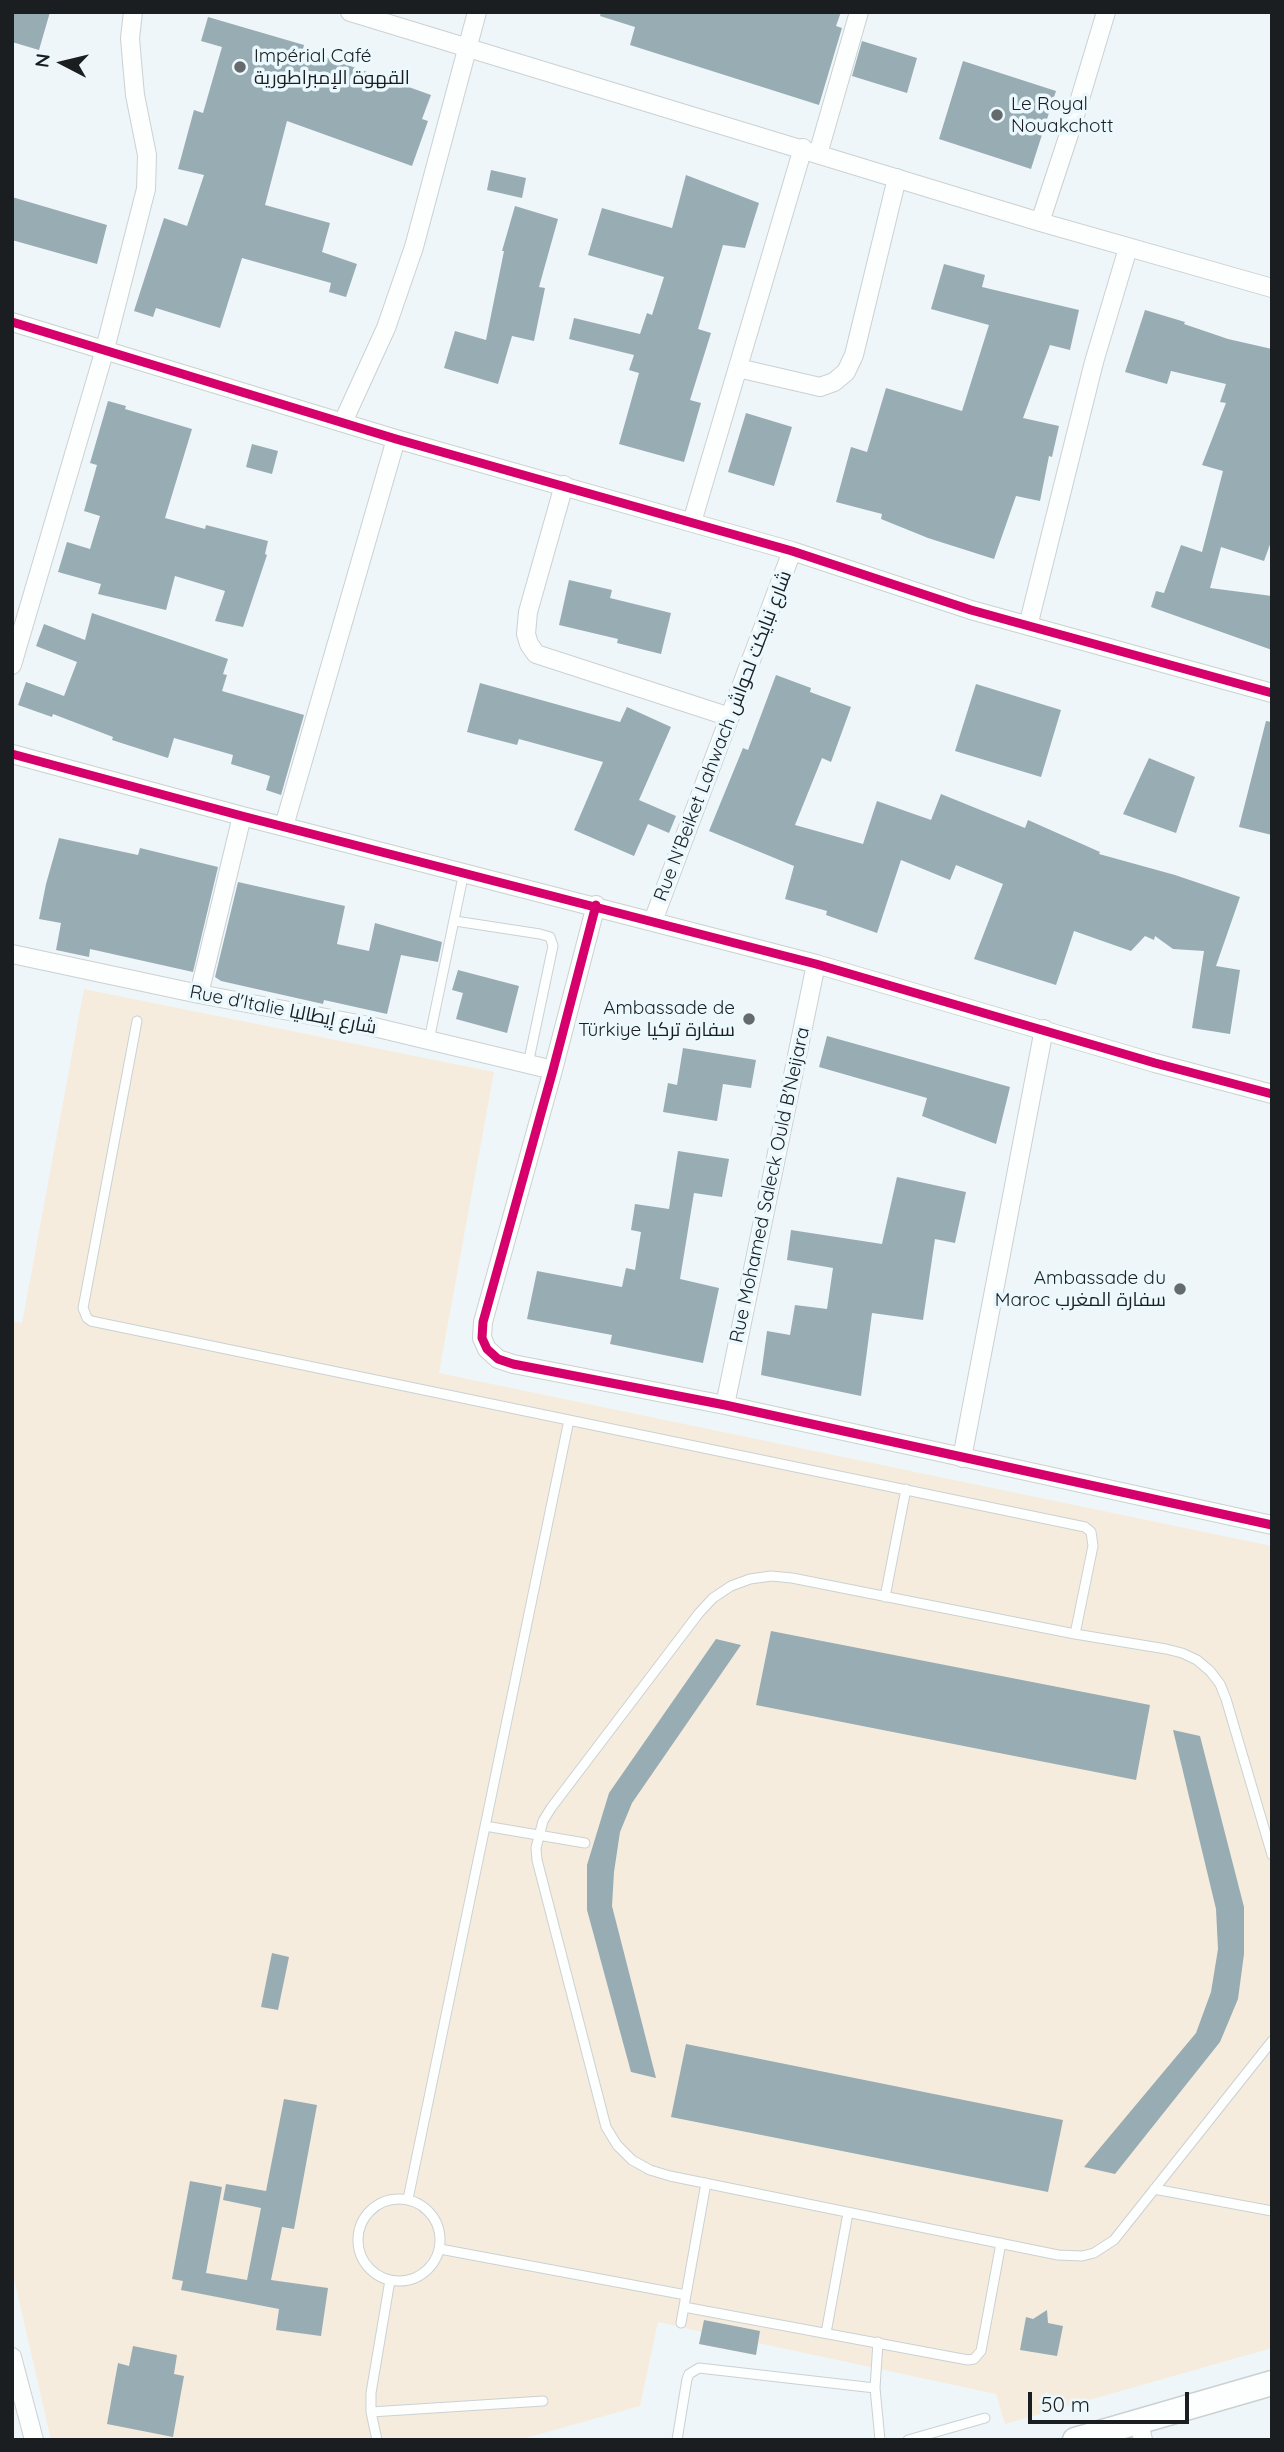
<!DOCTYPE html>
<meta charset="utf-8">
<style>
body{margin:0}
#map{position:relative;width:1284px;height:2452px;overflow:hidden;background:#eff6f9;font-family:Quicksand,sans-serif}
canvas{display:block}
.frame{position:absolute;inset:0;border:14px solid #1a1e20;pointer-events:none}
.north{position:absolute;left:28px;top:28px;width:70px;height:70px;-webkit-text-stroke:5px #ebf8fd;paint-order:stroke;rotate:277deg;font-size:19px;font-weight:700;line-height:28px;text-align:center;color:#1a1e20}
.north::after{content:'';display:block;margin:auto;width:24px;height:32px;background:#1a1e20;clip-path:polygon(50% 0,100% 100%,50% 72%,0 100%)}
.scale{position:absolute;left:1028px;top:2392px;width:161px;height:32px;box-sizing:border-box;border:4px solid #1a1e20;border-top:0;padding-left:9px;font-size:21px;line-height:24px;white-space:nowrap;color:#1a1e20;-webkit-text-stroke:5px #ebf8fd;paint-order:stroke}
</style>
<div id="map">
<canvas width="1284" height="2452"></canvas>
<div class="frame"></div>
<div class="north">N</div>
<div class="scale">50 m</div>
</div>
<script>
const ctx = document.querySelector('canvas').getContext('2d');
ctx.lineJoin = 'round';
function paint(path, color) { ctx.fillStyle = color; ctx.fill(path, 'evenodd'); }
const poly = rows => new Path2D(rows.map(r => 'M' + r).join(''));
function stroke(path, color, width, dash) { ctx.strokeStyle = color; ctx.lineWidth = width; ctx.lineCap = dash ? 'butt' : 'round'; ctx.setLineDash(dash || []); ctx.stroke(path); }
function write(font, color, halo, rows, align = 'center') {
  ctx.font = font + ' Quicksand,Cairo,sans-serif'; ctx.lineWidth = 7; ctx.setLineDash([]); ctx.textBaseline = 'middle'; ctx.strokeStyle = halo; ctx.fillStyle = color; for (const [text, x, y, turn = 0] of rows) {
    ctx.save(); ctx.translate(x, y); ctx.rotate((+turn || 0) * Math.PI / 180); ctx.textAlign = isNaN(turn) ? turn : align; if (halo) ctx.strokeText(text, 0, 0); ctx.fillText(text, 0, 0); ctx.restore();
  }
}
const green = poly([
 [84,989,494,1072,439,1373,1272,1546,1272,2348,1005,2424,996,2394,758,2343,756,2355,699,2344,702,2332,658,2322,640,2406,519,2440,51,2440,12,2270,12,1321,22,1323]
]);
const building = poly([
 [12,12,50,12,39,50,12,42],
 [601,12,841,12,836,26,842,28,819,105,630,45,635,27,600,16],
 [208,17,304,45,303,49,431,95,422,119,428,121,412,166,287,121,265,205,330,223,322,252,357,264,346,297,329,292,331,283,242,258,220,328,156,308,153,317,134,311,164,218,187,226,204,175,178,169,194,110,203,113,222,47,201,41],
 [862,41,917,58,907,93,852,76],
 [963,61,1056,91,1031,169,939,139],
 [491,170,526,178,522,198,487,190],
 [686,175,759,203,745,248,723,245,698,329,711,333,690,400,701,403,684,462,619,444,639,373,629,370,634,355,569,339,574,318,640,334,647,313,652,315,664,277,588,255,602,208,672,228],
 [12,197,107,225,97,264,12,240],
 [515,206,558,219,539,287,545,288,534,341,512,336,498,384,444,368,455,331,486,340,504,251,502,251],
 [944,264,985,275,982,287,1079,310,1070,350,1050,345,1023,418,1059,426,1052,457,1049,456,1040,501,1016,496,994,559,928,538,881,519,882,514,836,502,851,447,867,452,886,388,962,411,989,325,931,309],
 [1145,310,1185,322,1184,324,1228,339,1272,349,1272,539,1264,561,1221,547,1210,588,1272,596,1272,650,1151,607,1156,591,1164,593,1181,545,1202,552,1223,471,1202,465,1226,403,1220,402,1226,384,1171,371,1167,384,1125,372],
 [108,401,126,406,125,409,192,429,165,518,205,529,206,525,268,541,265,554,267,555,243,627,215,621,225,591,175,576,166,610,98,594,101,584,58,572,67,542,90,549,100,516,84,511,97,465,90,463],
 [746,413,792,427,774,486,728,472],
 [252,444,278,451,272,474,246,467],
 [569,580,612,590,610,598,671,613,661,654,617,643,618,639,559,625],
 [92,613,228,659,223,674,227,675,222,691,304,715,281,795,266,790,270,776,231,764,233,755,174,738,168,758,112,740,113,737,53,714,52,717,18,705,26,682,64,696,77,662,36,646,44,624,85,640],
 [776,675,811,688,810,692,851,707,831,762,822,758,795,825,863,844,877,801,931,820,941,794,1025,828,1028,820,1100,852,1099,854,1175,875,1240,897,1216,966,1240,970,1230,1034,1192,1028,1204,951,1173,949,1155,936,1154,940,1145,936,1131,951,1074,931,1056,985,974,959,1003,884,956,865,950,880,901,860,877,933,826,915,827,911,785,899,794,866,709,831,743,748,748,750],
 [480,683,620,722,627,707,671,727,639,800,676,816,669,833,648,824,634,856,574,830,603,762,519,739,517,745,467,732],
 [976,684,1061,710,1041,777,955,751],
 [1266,721,1272,722,1272,835,1239,827],
 [1149,758,1195,777,1176,833,1123,814],
 [59,838,138,855,140,848,218,867,193,972,90,949,89,957,56,950,61,923,39,919,46,884],
 [238,882,345,906,337,944,369,951,375,923,442,942,438,962,401,955,387,1014,324,1000,323,1004,221,981,215,977],
 [458,970,519,986,507,1033,456,1019,463,993,452,990],
 [827,1036,1010,1087,996,1144,922,1116,927,1098,819,1067],
 [683,1048,756,1060,751,1088,723,1084,717,1121,663,1112,668,1083,677,1085],
 [678,1151,729,1159,722,1197,694,1193,680,1279,719,1288,703,1363,610,1344,612,1335,527,1319,537,1271,622,1287,626,1268,635,1270,641,1232,631,1230,635,1204,669,1209],
 [897,1177,966,1192,955,1243,935,1239,923,1320,872,1313,861,1396,761,1375,767,1331,790,1335,795,1305,827,1309,833,1268,787,1260,791,1230,882,1244],
 [771,1631,1150,1705,1136,1780,756,1705],
 [716,1639,741,1645,632,1803,620,1832,614,1872,612,1906,656,2078,631,2072,587,1910,587,1865,609,1793],
 [1173,1730,1200,1736,1244,1907,1244,1954,1238,1999,1220,2042,1115,2174,1084,2167,1196,2033,1211,1992,1218,1949,1216,1909],
 [272,1953,289,1957,278,2010,261,2007],
 [686,2044,1063,2120,1048,2192,671,2117],
 [284,2099,317,2105,294,2229,282,2227,271,2280,328,2288,321,2336,276,2330,279,2309,181,2290,183,2281,172,2279,190,2181,222,2187,206,2273,247,2280,261,2208,223,2200,226,2184,266,2191],
 [1047,2310,1048,2323,1063,2326,1057,2356,1020,2350,1026,2317,1033,2319],
 [704,2320,760,2331,756,2355,699,2344],
 [133,2346,177,2355,174,2374,184,2376,173,2437,107,2424,118,2363,129,2366]
]);
const lane = poly([
 [455,921,540,934,550,937,553,946,528,1064],
 [137,1021,83,1308,87,1318,91,1321,1085,1527,1091,1532,1093,1546,1075,1634],
 [429,1040,464,872],
 [885,1597,906,1489],
 [485,1826,585,1843],
 [1272,1855,1226,1699,1220,1684,1210,1671,1197,1660,1182,1653,1166,1649,1075,1634,792,1578,771,1576,750,1579,731,1586,713,1598,699,1613,551,1808,543,1821,536,1848,537,1860,606,2127,617,2145,632,2160,650,2170,670,2176,1058,2255,1082,2256,1094,2253,1114,2240,1272,2041],
 [1154,2189,1272,2211],
 '358 2240a41 41 0 1 1 82 0a41 41 0 1 1-82 0Z',
 [408,2199,569,1420],
 [440,2249,686,2295],
 [684,2307,968,2360,974,2359,981,2351,1001,2243],
 [681,2323,706,2183],
 [826,2333,848,2213],
 [878,2342,875,2388,880,2440],
 [371,2412,543,2401],
 [377,2440,371,2412,371,2393,390,2280],
 [677,2440,687,2379,689,2374,699,2368,875,2388],
 [908,2440,985,2418]
]);
const street = poly([
 [350,12,1040,222,1272,288],
 [818,154,859,12],
 [1040,222,1073,122,1106,12],
 [12,322,396,439,792,551,971,610,1272,693],
 [738,368,820,387,834,382,846,372,854,355,897,178],
 [343,422,386,328,414,247,477,12],
 [564,485,528,612,526,634,529,644,536,654,730,717],
 [692,522,803,148],
 [1028,626,1094,362,1128,248],
 [12,665,105,349,146,189,147,155,135,95,132,62,130,38,133,12],
 [12,754,242,816,816,964,1155,1063,1272,1094],
 [284,826,396,439],
 [596,905,553,1070,483,1322,482,1338,487,1349,498,1359,513,1364,725,1405,1272,1525],
 [653,921,792,551],
 [12,954,199,994,374,1027,553,1070],
 [199,994,242,816],
 [725,1405,816,964],
 [962,1458,1044,1029],
 [12,2357,34,2440],
 [1139,2422,1143,2440]
]);
const secondary = poly([
 [1075,2440,1272,2383]
]);
const cycleway = poly([
 [12,322,396,439,792,551,971,610,1272,693],
 [12,754,242,816,816,964,1155,1063,1272,1094],
 [596,905,553,1070,483,1322,482,1338,487,1349,498,1359,513,1364,725,1405,1272,1525]
]);
const markers = [
 [240,67,7,"#656a6c"],
 [997,115,7,"#656a6c"],
 [749,1019,7,"#656a6c"],
 [1180,1289,7,"#656a6c"]
];
const poiNames = [
 ["Impérial Café",254,56],
 ["القهوة الإمبراطورية",254,78],
 ["Le Royal",1011,104],
 ["Nouakchott",1011,126],
 ["Ambassade de",735,1008,"right"],
 ["Türkiye سفارة تركيا",735,1030,"right"],
 ["Ambassade du",1166,1278,"right"],
 ["Maroc سفارة المغرب",1166,1300,"right"]
];
const streetNames = [
 ["Rue N'Beiket Lahwach شارع نبايكت لحواش",723,736,-69],
 ["Rue d'Italie شارع إيطاليا",283,1010,11],
 ["Rue Mohamed Saleck Ould B'Neijara",770,1185,-78]
];
paint(green, '#f6ecde');
paint(building, '#98acb4');
stroke(lane, '#cbd1d2', 11);
stroke(street, '#cbd1d2', 20);
stroke(secondary, '#cbd1d2', 27);
stroke(lane, '#fdfefe', 9);
stroke(street, '#fdfefe', 18);
stroke(secondary, '#fdfefe', 24);
stroke(cycleway, '#d6006c', 9);
for (const [x, y, r, color] of markers) { const dot = new Path2D(); dot.arc(x, y, r, 0, 2 * Math.PI); ctx.fillStyle = color; ctx.fill(dot); stroke(dot, '#ebf8fd', 2.5); }
write('19px', '#1a1e20', '#ebf8fd', poiNames, 'left');
write('19px', '#1a1e20', '#ebf8fd', streetNames);
</script>
